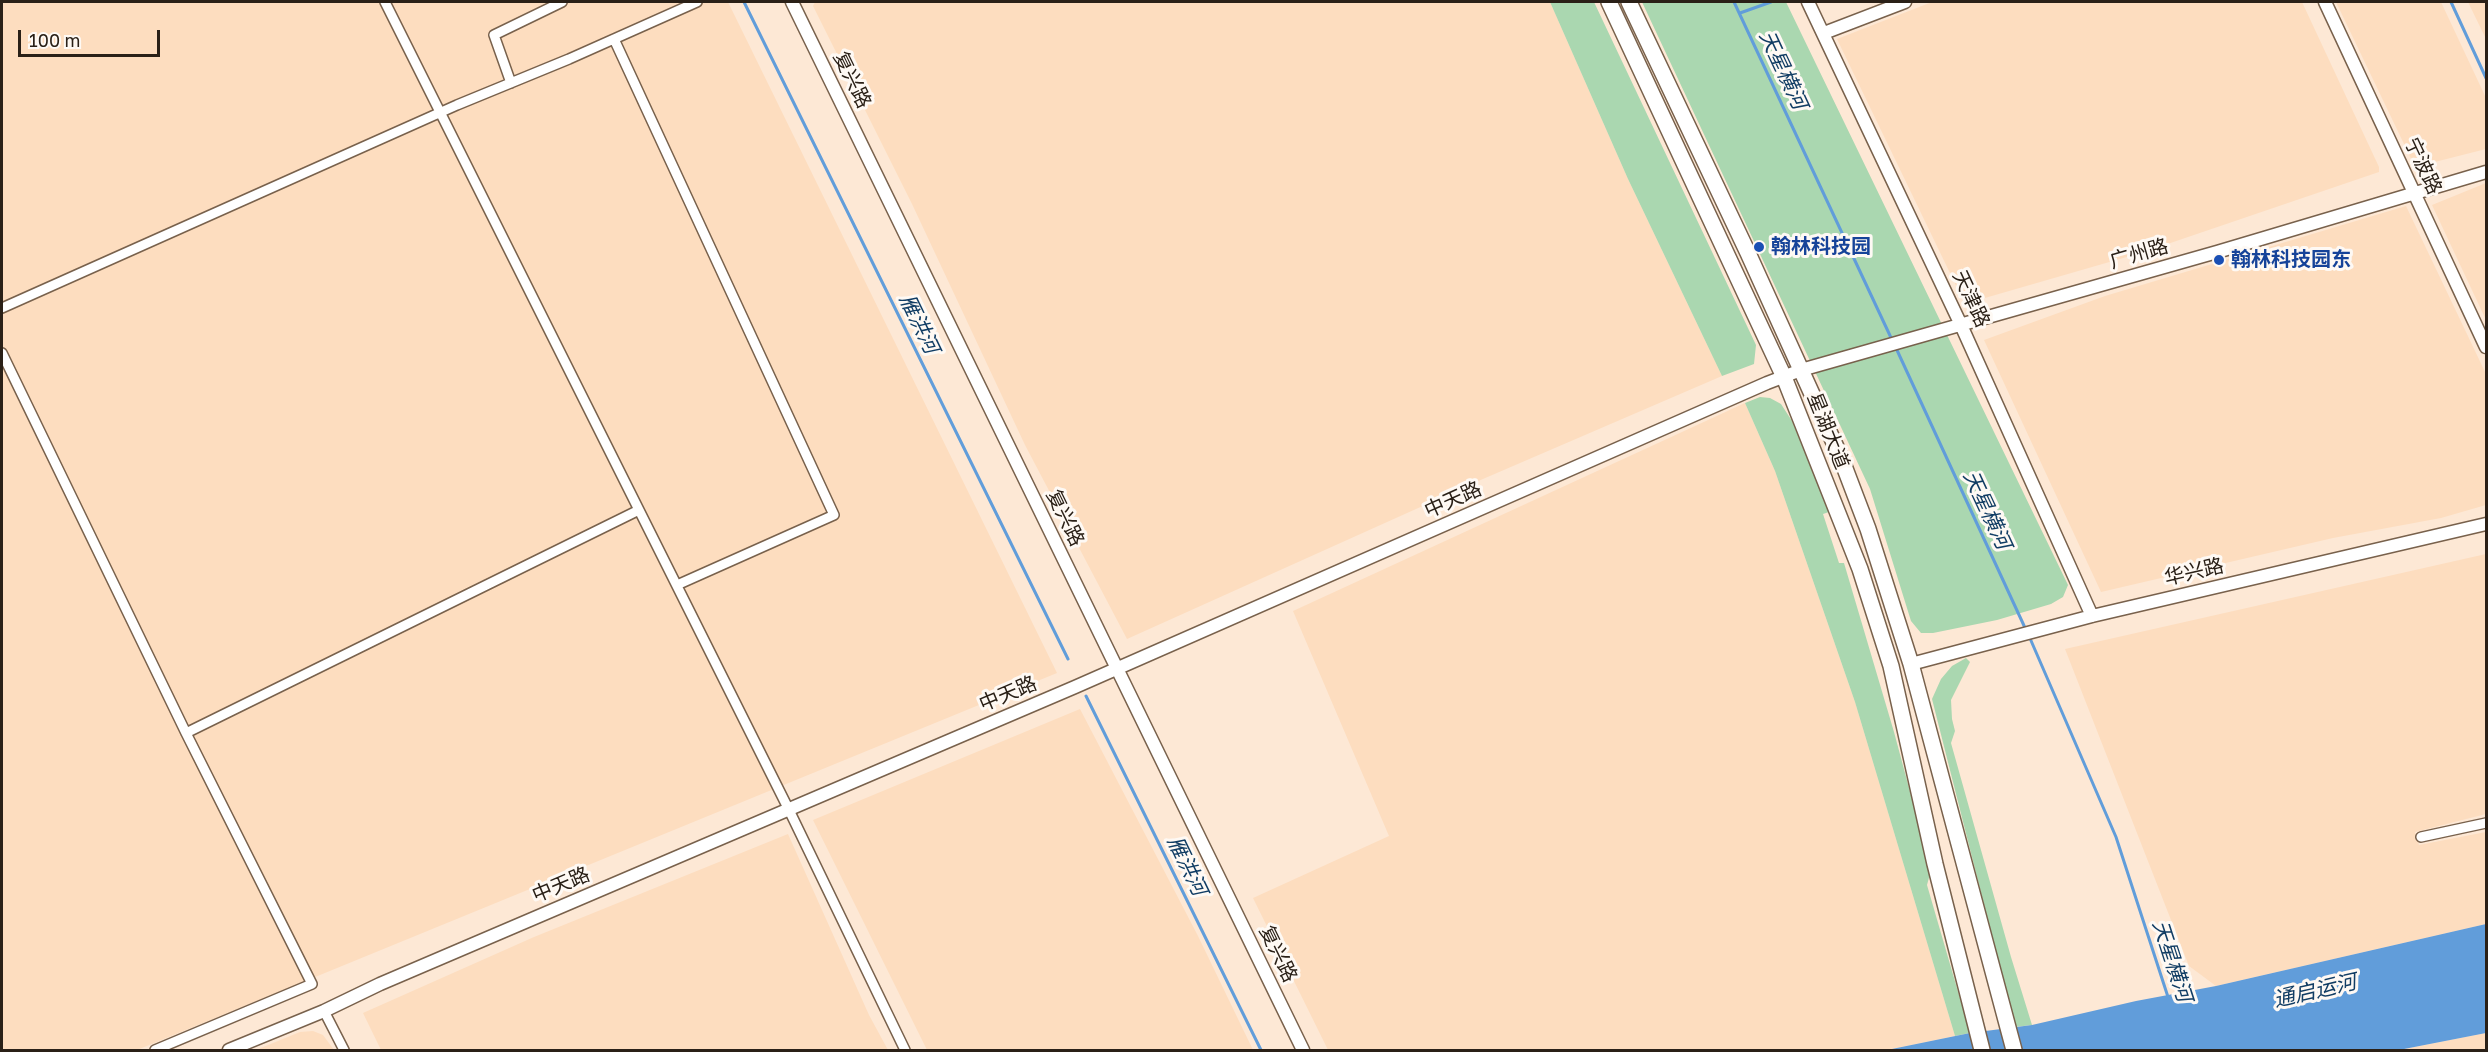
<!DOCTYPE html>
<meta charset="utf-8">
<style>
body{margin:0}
#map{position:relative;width:2488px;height:1052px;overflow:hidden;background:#fde8d5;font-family:"Golos Text",sans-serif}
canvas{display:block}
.frame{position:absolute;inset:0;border:3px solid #2a2017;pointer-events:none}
.scale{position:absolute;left:18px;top:30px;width:142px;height:27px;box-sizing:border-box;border:3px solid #2a2017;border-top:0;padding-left:8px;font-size:18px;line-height:21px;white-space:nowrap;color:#2a2017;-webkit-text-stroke:4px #fef9f4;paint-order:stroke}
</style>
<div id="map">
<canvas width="2488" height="1052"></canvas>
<div class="frame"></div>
<div class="scale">100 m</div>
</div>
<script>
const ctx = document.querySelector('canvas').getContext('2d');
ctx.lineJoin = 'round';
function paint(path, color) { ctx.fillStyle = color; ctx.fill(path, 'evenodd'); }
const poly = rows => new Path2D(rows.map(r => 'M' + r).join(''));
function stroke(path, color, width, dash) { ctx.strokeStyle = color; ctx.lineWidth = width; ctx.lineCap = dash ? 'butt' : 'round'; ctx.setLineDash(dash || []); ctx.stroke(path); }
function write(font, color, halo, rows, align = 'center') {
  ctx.font = font + ' "Golos Text","Noto Sans SC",sans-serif'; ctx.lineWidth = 6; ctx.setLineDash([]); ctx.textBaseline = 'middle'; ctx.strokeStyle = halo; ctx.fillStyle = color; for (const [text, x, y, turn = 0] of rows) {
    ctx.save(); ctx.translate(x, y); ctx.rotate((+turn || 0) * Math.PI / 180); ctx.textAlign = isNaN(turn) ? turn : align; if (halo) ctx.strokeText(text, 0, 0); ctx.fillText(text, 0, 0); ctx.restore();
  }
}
const built = poly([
 [2,2,728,2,1057,673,137,1050,2,1050],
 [815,2,1550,2,1628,179,1722,376,1476,482,1127,639,1025,445,912,204,813,6],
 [1932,2,2302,2,2379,167,2379,172,2144,252,1971,302,1962,298,1837,39],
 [2336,2,2441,2,2486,98,2486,149,2415,167],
 [2468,2,2486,2,2486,39],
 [2486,183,2486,320,2432,205],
 [2406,206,2486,374,2486,505,2441,518,2333,538,2101,592,1984,340,2105,296],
 [1745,403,1775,471,1855,702,1955,1036,1887,1050,1328,1050,1253,898,1389,836,1293,611],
 [2486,554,2486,814,2415,832,2419,845,2486,832,2486,924,2216,986,2189,966,2065,649],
 [1080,709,1198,936,1253,1050,927,1050,813,820],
 [788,834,869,1015,888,1050,381,1050,363,1013,534,937],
 [313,1031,323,1035,334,1050,256,1050,300,1032],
 [2486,1033,2486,1050,2399,1050]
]);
const green = poly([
 [1550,2,1594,2,1756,345,1754,364,1722,376,1628,179],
 [1642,2,1786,2,2068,585,2063,597,2051,604,1997,620,1933,633,1921,633,1911,621,1870,489],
 [1760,397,1770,398,1781,404,1792,421,1829,512,1823,514,1839,563,1844,563,1894,732,1931,870,1927,885,1970,1033,1955,1036,1855,702,1775,471,1745,403],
 [1966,658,1970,662,1951,700,1952,719,1955,731,1951,743,2011,957,2032,1025,2015,1027,1932,699,1941,679,1952,666]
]);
const water = poly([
 [2486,924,2486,1033,2399,1050,1887,1050,1970,1033,2032,1025,2136,1001,2216,986]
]);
const stream = poly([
 [744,2,1068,659],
 [1734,2,1893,342],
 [2451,2,2486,78],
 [1740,13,1771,2],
 [1896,348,2026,630],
 [2029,636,2116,837,2168,997],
 [1086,696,1261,1050]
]);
const minor = poly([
 [385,2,789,810,905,1050],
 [614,39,834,515,677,585],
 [511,83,494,35,562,2],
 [2,308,457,105,569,59,697,2],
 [2,353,186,733,312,984,155,1050],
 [186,733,639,510],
 [2421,837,2486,823],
 [324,1011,344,1050]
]);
const tertiary = poly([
 [792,2,1303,1050],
 [1808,2,1961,325,2092,616],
 [2325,2,2486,347],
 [1824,33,1905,2],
 [1911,664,2092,616,2486,524],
 [229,1050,324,1011,380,984,1075,687,1767,383,1801,370,2217,252,2486,172]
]);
const primary = poly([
 [1609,2,1784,377,1860,569,1891,666,1935,864,1982,1050],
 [1629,2,1748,253,1841,458,1868,529,1911,664,2014,1050]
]);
const markers = [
 [1759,247,6,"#1a4fb4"],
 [2219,260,6,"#1a4fb4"]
];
const streetNames = [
 ["复兴路",852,80,64],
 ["宁波路",2423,166,65],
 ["广州路",2139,254,-16],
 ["天津路",1971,299,65],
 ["星湖大道",1828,431,68],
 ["中天路",1453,500,-24],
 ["复兴路",1065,518,64],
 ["华兴路",2194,572,-13],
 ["中天路",1008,694,-23],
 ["中天路",561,885,-23],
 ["复兴路",1278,954,64]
];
const transitNames = [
 ["翰林科技园",1771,247],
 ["翰林科技园东",2231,260]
];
const waterNames = [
 ["天星横河",1783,70,65],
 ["雁洪河",919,324,64],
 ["天星横河",1987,510,65],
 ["雁洪河",1187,866,64],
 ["天星横河",2172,961,72],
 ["通启运河",2315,991,-13]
];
paint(built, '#fdddbf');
paint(green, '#aad7b0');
paint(water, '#619dda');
stroke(stream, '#619dda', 3);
stroke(minor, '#78614c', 12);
stroke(tertiary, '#78614c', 15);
stroke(primary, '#78614c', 18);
stroke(minor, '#fff', 9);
stroke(tertiary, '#fff', 12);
stroke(primary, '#fff', 15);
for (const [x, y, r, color] of markers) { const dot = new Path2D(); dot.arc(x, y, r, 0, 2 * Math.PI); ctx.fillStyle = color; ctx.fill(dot); stroke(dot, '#fef9f4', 2); }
write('20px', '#2a2017', '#fef9f4', streetNames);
write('bold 20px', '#164399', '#fef9f4', transitNames, 'left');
write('italic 21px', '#113d64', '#fef9f4', waterNames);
</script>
